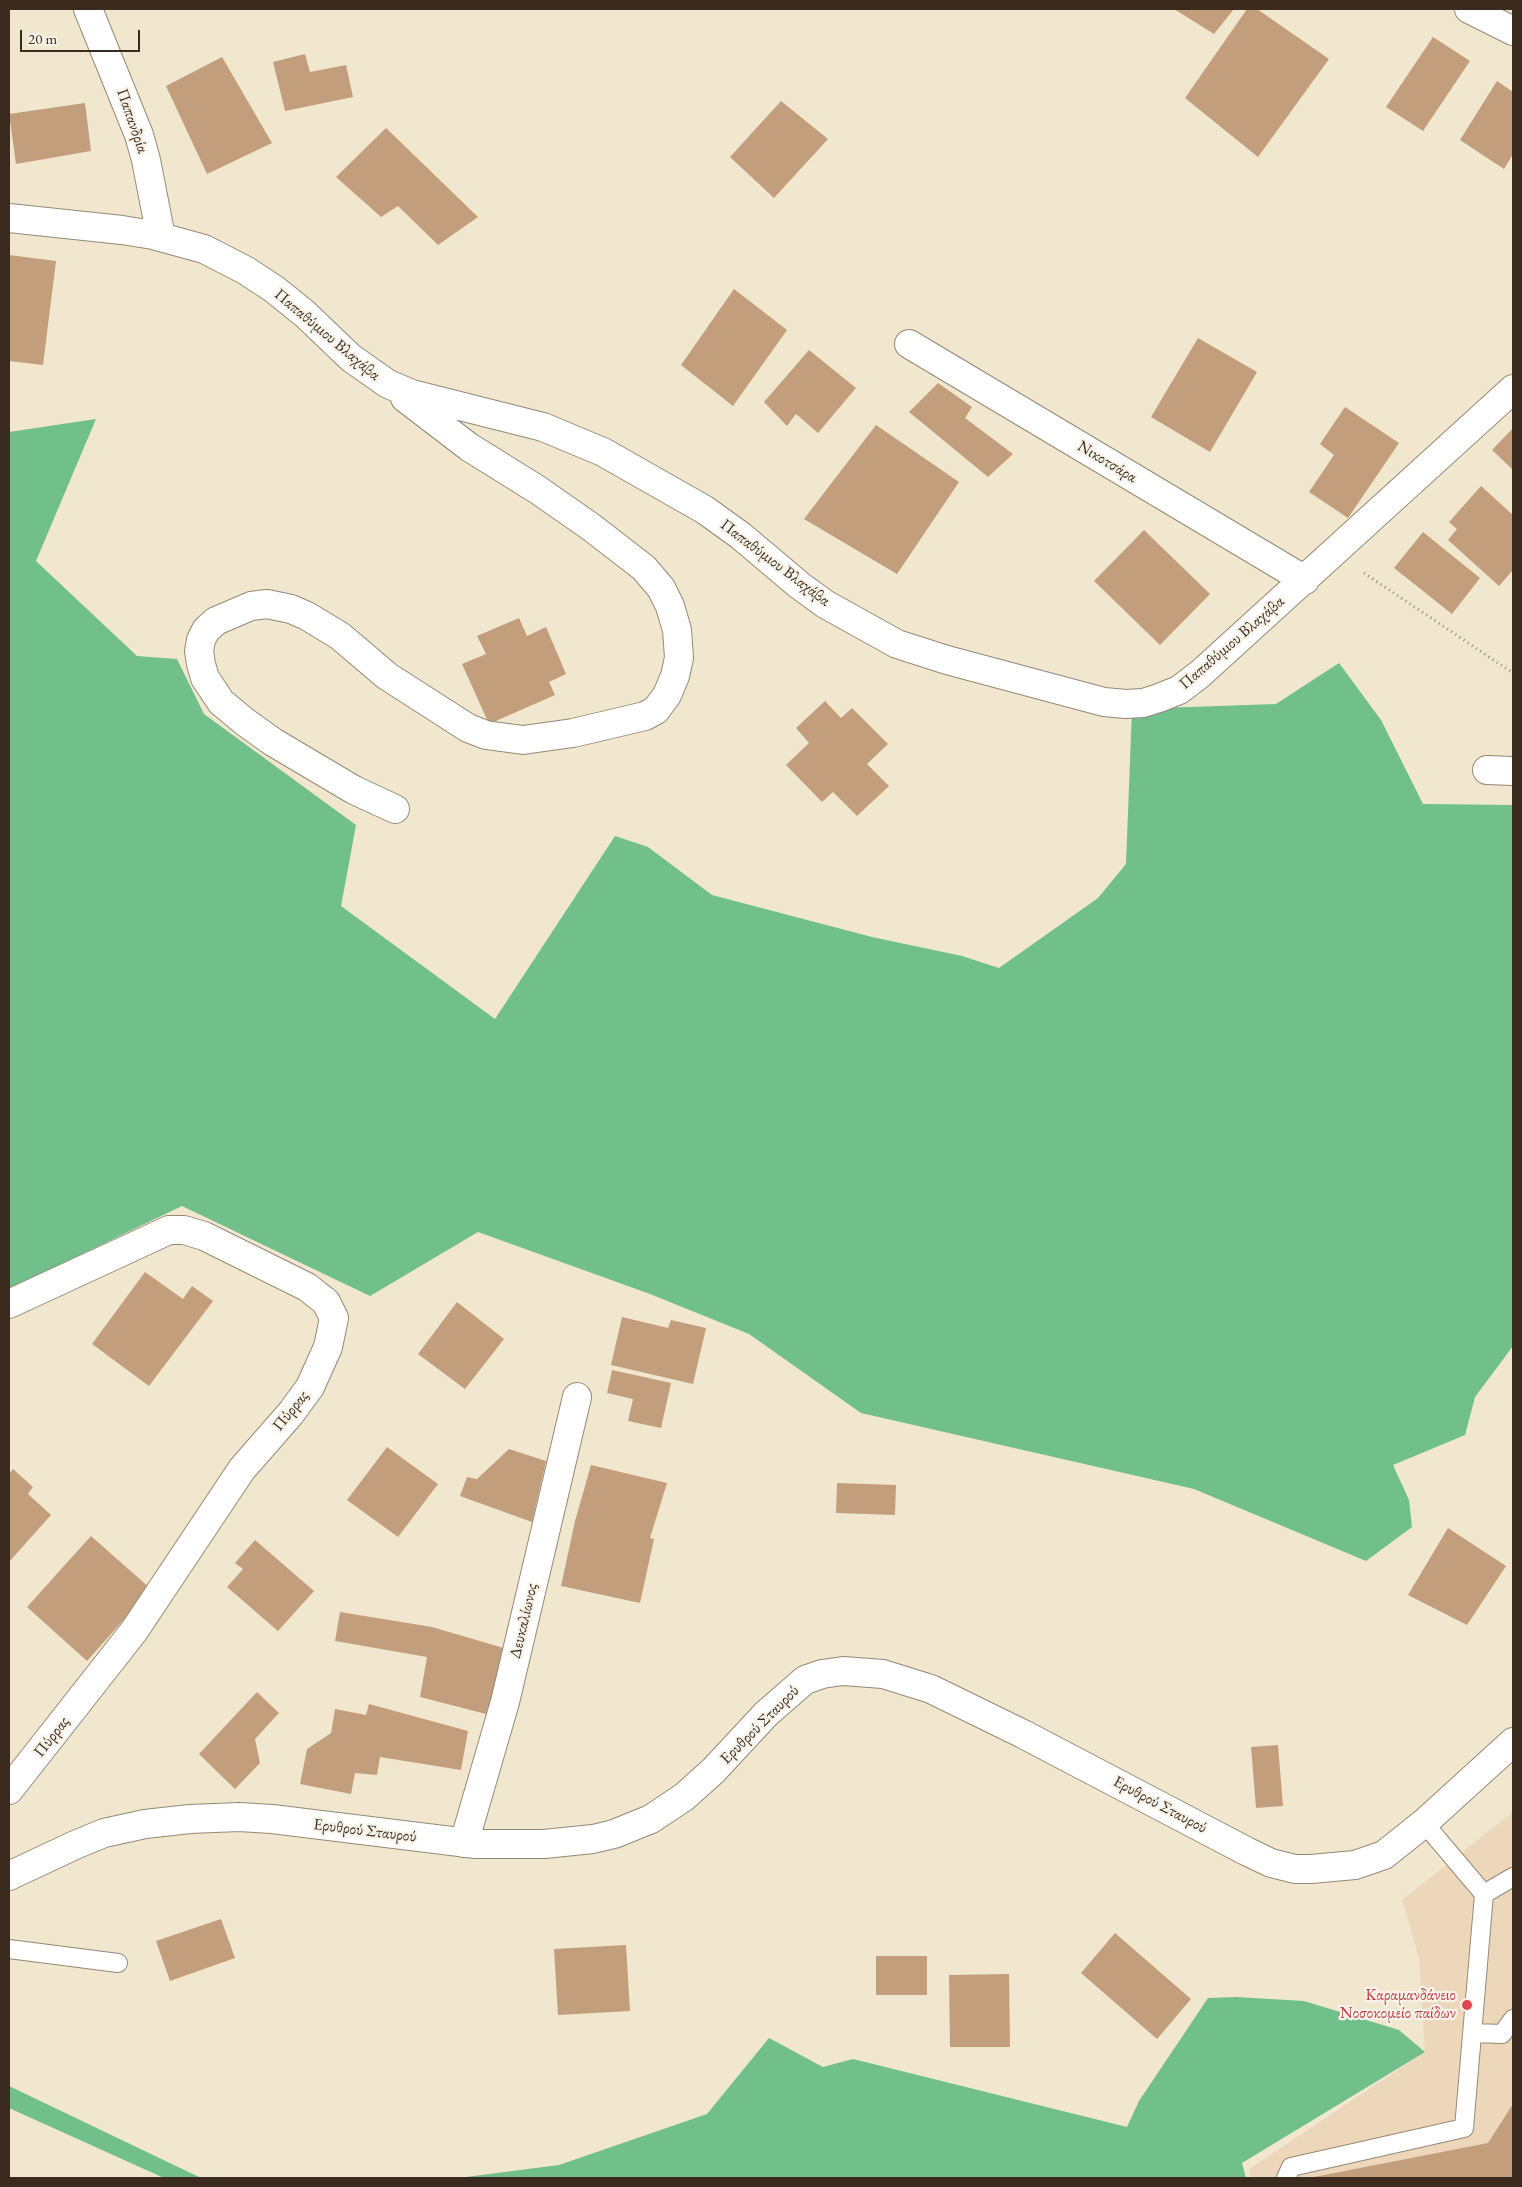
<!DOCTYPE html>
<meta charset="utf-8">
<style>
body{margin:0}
#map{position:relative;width:1522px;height:2187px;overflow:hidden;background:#f1e7cf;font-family:"EB Garamond",serif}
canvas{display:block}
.frame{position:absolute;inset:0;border:10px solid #3b2a1e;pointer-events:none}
.scale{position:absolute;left:20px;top:30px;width:120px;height:22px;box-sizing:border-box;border:2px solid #3b2a1e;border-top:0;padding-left:6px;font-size:15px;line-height:18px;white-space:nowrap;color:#3b2a1e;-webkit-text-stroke:4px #f7f3e8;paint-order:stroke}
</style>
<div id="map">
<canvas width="1522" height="2187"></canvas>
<div class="frame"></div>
<div class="scale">20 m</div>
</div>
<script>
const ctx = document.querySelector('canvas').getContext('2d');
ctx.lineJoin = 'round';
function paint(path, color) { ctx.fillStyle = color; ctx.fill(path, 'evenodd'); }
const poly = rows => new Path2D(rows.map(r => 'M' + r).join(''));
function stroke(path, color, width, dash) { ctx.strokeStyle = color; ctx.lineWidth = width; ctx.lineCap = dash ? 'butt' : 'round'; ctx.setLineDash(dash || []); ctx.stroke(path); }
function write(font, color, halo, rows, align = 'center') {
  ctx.font = font + ' "EB Garamond",serif'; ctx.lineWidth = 4.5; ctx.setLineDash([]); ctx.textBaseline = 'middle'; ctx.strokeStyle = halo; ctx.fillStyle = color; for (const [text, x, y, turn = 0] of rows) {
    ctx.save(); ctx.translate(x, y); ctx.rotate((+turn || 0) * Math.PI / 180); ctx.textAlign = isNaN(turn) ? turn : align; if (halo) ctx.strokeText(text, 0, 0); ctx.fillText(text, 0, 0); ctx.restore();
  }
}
const built = poly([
 [1513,1812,1513,2178,1251,2178,1249,2169,1425,2052,1419,1958,1402,1900]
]);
const forest = poly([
 [96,419,36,561,137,656,177,659,204,714,356,825,341,906,495,1019,615,836,648,847,712,895,872,937,962,956,999,968,1098,898,1126,864,1132,709,1276,704,1339,663,1381,720,1423,804,1513,805,1513,1346,1475,1397,1465,1435,1393,1465,1409,1500,1412,1527,1366,1561,1194,1489,861,1413,749,1334,650,1294,478,1232,370,1296,182,1206,9,1289,9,432],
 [1236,1997,1304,2001,1399,2030,1425,2052,1242,2163,1246,2178,458,2178,559,2165,707,2114,769,2038,823,2067,853,2059,1127,2127,1139,2101,1208,1998],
 [9,2086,201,2178,164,2178,9,2108]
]);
const building = poly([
 [1174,9,1234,9,1214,34],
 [1247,9,1257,9,1329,59,1258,157,1185,98],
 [1433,37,1470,61,1423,131,1386,107],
 [305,54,310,72,346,65,353,97,285,111,273,62],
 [222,57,272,143,207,174,166,86],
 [1497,81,1513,92,1513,154,1504,169,1460,140],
 [781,101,828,139,774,198,730,157],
 [85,103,91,151,16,164,9,114],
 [386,128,478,217,438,245,398,206,381,217,336,177],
 [9,255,56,261,43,365,9,361],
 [734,289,787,330,733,406,681,365],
 [1198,338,1257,372,1210,452,1151,417],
 [809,350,856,388,818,433,796,414,787,426,764,402],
 [938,383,972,407,965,418,1013,454,988,477,909,412],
 [1345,407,1399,443,1348,518,1309,492,1334,455,1320,444],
 [876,425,959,482,897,574,804,519],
 [1513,428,1513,470,1492,450],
 [1481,486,1513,515,1513,570,1499,586,1448,540,1457,529,1449,522],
 [1144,530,1210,594,1160,645,1094,581],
 [1423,532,1480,578,1452,614,1394,568],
 [519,618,527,636,546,627,566,674,549,682,555,695,489,724,462,664,486,654,477,636],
 [825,701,841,718,852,708,888,744,867,764,889,786,857,816,833,792,822,802,786,765,809,743,796,728],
 [145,1272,183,1299,192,1286,213,1301,149,1386,92,1344],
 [457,1302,504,1339,465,1389,418,1354],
 [622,1317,668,1328,671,1320,706,1328,693,1384,611,1365],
 [612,1370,671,1383,661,1428,628,1421,633,1399,607,1393],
 [387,1447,438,1484,398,1537,347,1500],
 [509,1449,546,1461,532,1522,460,1496,467,1477,477,1479],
 [591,1465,667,1483,650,1538,654,1539,640,1603,561,1586,575,1521],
 [13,1469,33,1487,28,1494,51,1515,9,1562,9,1474],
 [837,1483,896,1485,895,1515,836,1513],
 [1448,1528,1506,1566,1467,1625,1408,1595],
 [91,1536,151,1589,87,1661,27,1607],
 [255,1540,314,1591,278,1631,227,1587,243,1569,235,1563],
 [340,1612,432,1627,507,1649,486,1714,420,1697,427,1657,335,1641],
 [257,1692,279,1713,255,1739,260,1763,235,1789,199,1754],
 [369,1704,468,1731,461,1770,380,1757,377,1775,355,1773,351,1794,300,1784,307,1749,331,1733,335,1709,366,1715],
 [1278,1745,1283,1806,1256,1808,1251,1747],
 [221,1919,235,1958,170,1981,156,1941],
 [1115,1933,1191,1999,1157,2039,1081,1973],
 [626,1945,630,2011,558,2015,554,1949],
 [876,1956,927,1956,927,1995,876,1995],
 [1009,1974,1010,2047,950,2047,949,1975],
 [1513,2104,1513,2178,1309,2178,1488,2143]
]);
const path = poly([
 [1364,573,1513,673]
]);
const service = poly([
 [1484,1894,1513,1877],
 [9,1949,118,1963],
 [1473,2033,1502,2034,1513,2019],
 [1286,2178,1291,2167,1464,2128,1484,1894,1424,1823]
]);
const minor = poly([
 [88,9,139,135,146,160,161,237],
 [1469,9,1513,31],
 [9,218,122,230,153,235,204,249,245,270,274,289,305,314,351,358,388,384,412,394,543,427,603,452,705,510,741,536,799,585,825,604,897,644,947,660,1104,702,1126,704,1143,703,1159,698,1179,690,1200,674,1513,389],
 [909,344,1305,580],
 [1487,770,1513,771],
 [395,809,354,790,273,742,245,722,221,702,205,678,201,664,199,651,201,640,206,630,216,621,251,606,267,604,291,609,307,616,340,636,387,676,468,728,486,735,523,740,573,733,645,716,656,710,667,695,675,676,679,658,677,630,670,606,661,588,644,568,591,527,538,490,469,447,405,398],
 [9,1304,169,1230,184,1230,204,1236,307,1287,326,1302,334,1318,328,1347,310,1387,291,1413,242,1469,134,1631,9,1790],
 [464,1843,505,1702,577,1397],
 [9,1876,75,1845,104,1833,145,1824,190,1819,239,1817,272,1819,476,1844,544,1844,593,1839,614,1834,651,1819,684,1797,713,1771,766,1714,805,1680,822,1674,843,1671,883,1674,931,1689,1023,1734,1246,1851,1271,1863,1295,1869,1311,1869,1355,1865,1384,1855,1424,1823,1513,1742]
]);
const markers = [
 [1467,2005,6,"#e0444e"]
];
const streetNames = [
 ["Παπανδρία",132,121,71],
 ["Παπαθύμιου Βλαχάβα",327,335,40],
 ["Νικοτσάρα",1107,462,31],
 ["Παπαθύμιου Βλαχάβα",775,563,37],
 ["Παπαθύμιου Βλαχάβα",1232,643,-41],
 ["Πύρρας",291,1411,-51],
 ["Δευκαλίωνος",524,1621,-77],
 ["Ερυθρού Σταυρού",760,1725,-45],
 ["Πύρρας",52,1737,-52],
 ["Ερυθρού Σταυρού",1160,1805,28],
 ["Ερυθρού Σταυρού",365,1831,7]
];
const healthNames = [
 ["Καραμανδάνειο",1456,1996],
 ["Νοσοκομείο παίδων",1456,2014]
];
paint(built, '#edd7bb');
paint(forest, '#71bf8a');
paint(building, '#c39e7c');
stroke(service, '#968876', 20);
stroke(minor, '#968876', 30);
stroke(path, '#968876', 3, [1, 4]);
stroke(service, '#fff', 18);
stroke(minor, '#fff', 28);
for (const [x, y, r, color] of markers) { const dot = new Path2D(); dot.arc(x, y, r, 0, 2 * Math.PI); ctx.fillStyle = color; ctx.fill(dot); stroke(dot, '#f7f3e8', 2); }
write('16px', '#3b2a1e', '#f7f3e8', streetNames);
write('16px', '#be3a42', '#f7f3e8', healthNames, 'right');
</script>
